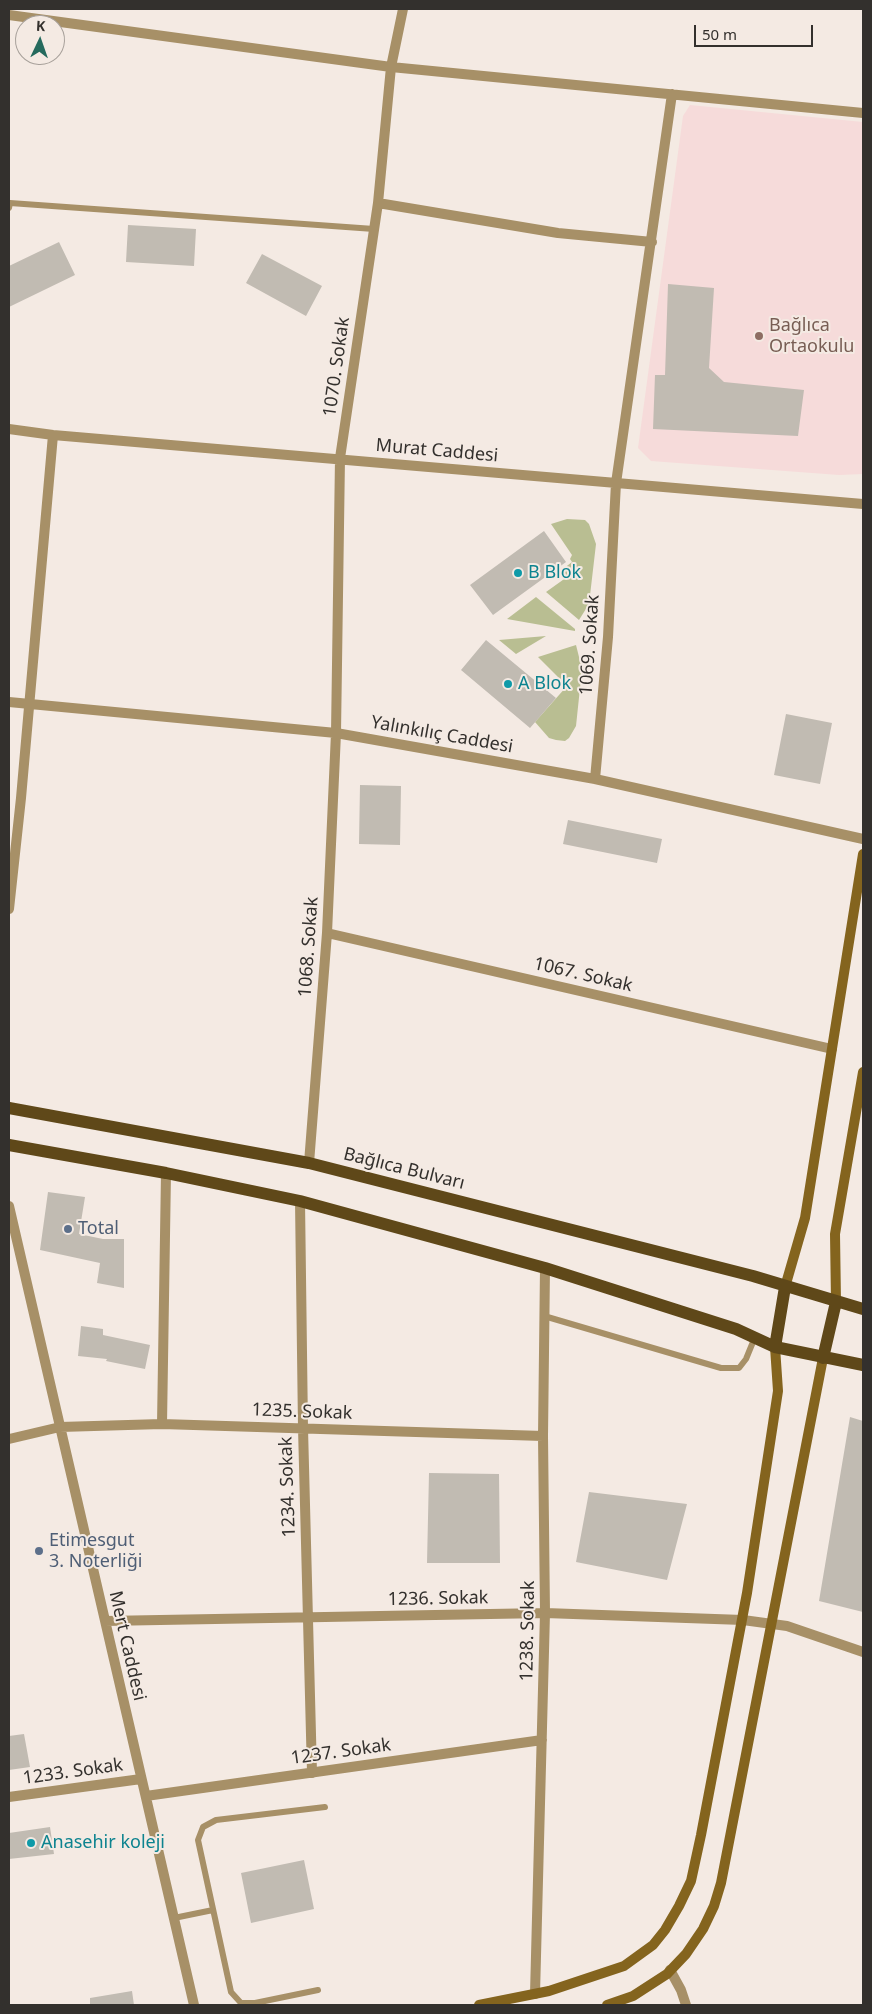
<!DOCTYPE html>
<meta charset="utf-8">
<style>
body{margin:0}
#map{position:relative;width:872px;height:2014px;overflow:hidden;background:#f4eae3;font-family:"Noto Sans",sans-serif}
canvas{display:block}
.frame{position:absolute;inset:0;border:10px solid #33302d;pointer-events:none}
.north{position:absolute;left:15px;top:15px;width:50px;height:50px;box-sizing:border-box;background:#f4eae3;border:1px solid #a7a09a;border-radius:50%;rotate:3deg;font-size:14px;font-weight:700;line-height:20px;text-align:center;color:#33302d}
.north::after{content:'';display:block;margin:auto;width:18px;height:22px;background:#256a5d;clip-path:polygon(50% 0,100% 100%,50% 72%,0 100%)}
.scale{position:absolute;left:694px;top:25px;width:119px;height:22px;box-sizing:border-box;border:2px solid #33302d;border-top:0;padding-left:6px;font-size:15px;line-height:18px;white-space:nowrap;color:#33302d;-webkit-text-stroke:4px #f4eae3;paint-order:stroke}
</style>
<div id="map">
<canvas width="872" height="2014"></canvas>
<div class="frame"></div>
<div class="north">K</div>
<div class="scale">50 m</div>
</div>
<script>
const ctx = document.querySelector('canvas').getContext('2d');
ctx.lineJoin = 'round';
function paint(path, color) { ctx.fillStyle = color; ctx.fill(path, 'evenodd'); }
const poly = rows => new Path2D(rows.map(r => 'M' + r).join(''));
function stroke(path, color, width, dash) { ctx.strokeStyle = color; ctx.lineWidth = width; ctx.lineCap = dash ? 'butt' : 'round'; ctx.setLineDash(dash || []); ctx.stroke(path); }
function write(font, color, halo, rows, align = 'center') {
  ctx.font = font + ' "Noto Sans",sans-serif'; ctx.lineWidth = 4; ctx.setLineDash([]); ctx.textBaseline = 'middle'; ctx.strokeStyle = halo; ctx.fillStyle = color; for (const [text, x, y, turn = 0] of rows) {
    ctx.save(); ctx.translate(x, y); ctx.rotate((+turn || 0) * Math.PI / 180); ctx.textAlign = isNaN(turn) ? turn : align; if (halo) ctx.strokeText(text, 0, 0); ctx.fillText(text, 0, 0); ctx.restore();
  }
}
const education = poly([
 [690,105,863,122,863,474,839,475,651,461,638,448,683,116]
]);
const green = poly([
 [567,519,585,520,589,524,596,544,589,604,579,620,546,592,567,577,563,569,572,562,570,559,572,555,551,524],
 [536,597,575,629,575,631,507,619],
 [546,636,516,654,499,640],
 [576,645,582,669,576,726,569,738,565,741,556,740,549,738,535,722,567,686,538,657]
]);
const building = poly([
 [128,225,196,229,194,266,126,262],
 [59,242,75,275,9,307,9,266],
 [262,254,322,286,306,316,246,283],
 [668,284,714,288,709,368,724,382,804,390,798,436,653,429,655,375,665,375],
 [544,531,566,562,493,615,470,585],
 [486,640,556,698,530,728,461,670],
 [786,714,832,723,820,784,774,775],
 [360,785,401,786,400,845,359,844],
 [568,820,662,839,657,863,563,844],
 [48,1192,85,1197,79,1234,103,1239,124,1239,124,1288,97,1283,100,1263,40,1250],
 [81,1326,103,1329,103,1335,150,1345,145,1369,106,1361,107,1359,78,1356],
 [850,1417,863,1421,863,1612,819,1601],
 [429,1473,499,1474,500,1563,427,1563],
 [589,1492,687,1504,667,1580,576,1562],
 [24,1734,30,1767,9,1770,9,1736],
 [50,1827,54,1854,9,1859,9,1833],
 [304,1860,314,1909,251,1923,241,1873],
 [132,1991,134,2005,90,2005,90,1998]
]);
const lane = poly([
 [9,208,10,203,374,229],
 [544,1316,721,1368,739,1368,746,1359,755,1337],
 [174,1918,213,1910],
 [318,1990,255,2003,241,2003,231,1992,198,1840,203,1827,216,1820,325,1807]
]);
const street = poly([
 [9,15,391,67,863,113],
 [378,203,558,233,652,242],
 [9,429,53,435,863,504],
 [9,702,336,733,595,779,863,839],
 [595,779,608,637,616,483,672,94],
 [9,909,21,798,53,435],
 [327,933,832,1049],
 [309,1163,327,933,336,733,340,458,378,203,391,67,403,9],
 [300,1201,303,1428,312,1773],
 [9,1206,194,2005],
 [162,1424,166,1173],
 [9,1439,60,1427,162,1424,543,1436],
 [105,1621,545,1613,743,1620,787,1626,863,1652],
 [146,1796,542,1740],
 [9,1797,141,1779],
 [670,1970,681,1990,686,2005],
 [535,1994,545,1613,543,1436,545,1268]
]);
const secondary = poly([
 [785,1287,805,1218,863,854],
 [836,1302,835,1234,863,1072],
 [479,2005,549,1991,624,1966,653,1945,665,1930,679,1906,691,1881,701,1835,747,1593,778,1391,775,1347],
 [607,2005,633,1996,667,1974,686,1954,703,1929,714,1906,721,1883,823,1358]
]);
const primary = poly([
 [9,1108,309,1163,753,1276,863,1309],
 [9,1145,166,1173,300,1201,545,1268,736,1329,775,1347,863,1365],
 [775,1347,785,1287],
 [823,1358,836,1302]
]);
const markers = [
 [759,336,5,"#8d6e63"],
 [518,573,5,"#0f9aa8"],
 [508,684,5,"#0f9aa8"],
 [68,1229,5,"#5c6f8a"],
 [39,1551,5,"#5c6f8a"],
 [31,1843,5,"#0f9aa8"]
];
const educationNames = [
 ["Bağlıca",769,326],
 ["Ortaokulu",769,347]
];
const streetNames = [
 ["1070. Sokak",337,367,-82],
 ["Murat Caddesi",437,451,5],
 ["1069. Sokak",590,645,-86],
 ["Yalınkılıç Caddesi",442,735,10],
 ["1068. Sokak",309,947,-86],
 ["1067. Sokak",583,975,13],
 ["Bağlıca Bulvarı",404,1169,14],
 ["1235. Sokak",302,1412,2],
 ["1234. Sokak",288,1487,-92],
 ["1236. Sokak",438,1599,-1],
 ["1238. Sokak",528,1631,-89],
 ["Mert Caddesi",127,1646,77],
 ["1237. Sokak",341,1752,-8],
 ["1233. Sokak",73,1772,-8]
];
const cultureNames = [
 ["B Blok",528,573],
 ["A Blok",518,684],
 ["Anasehir koleji",41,1843]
];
const serviceNames = [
 ["Total",78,1229],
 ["Etimesgut",49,1541],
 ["3. Noterliği",49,1562]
];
paint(education, '#f6dbda');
paint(green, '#b9be92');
paint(building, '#c1bbb2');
stroke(lane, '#a79067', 6);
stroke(street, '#a79067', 10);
stroke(secondary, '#84641e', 10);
stroke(primary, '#5f4819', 12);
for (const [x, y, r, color] of markers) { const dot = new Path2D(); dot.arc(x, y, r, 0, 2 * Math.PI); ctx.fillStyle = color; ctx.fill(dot); stroke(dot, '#f4eae3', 2); }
write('18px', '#785e54', '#f4eae3', educationNames, 'left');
write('18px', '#33302d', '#f4eae3', streetNames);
write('18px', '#0d838f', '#f4eae3', cultureNames, 'left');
write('18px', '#4e5e75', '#f4eae3', serviceNames, 'left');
</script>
